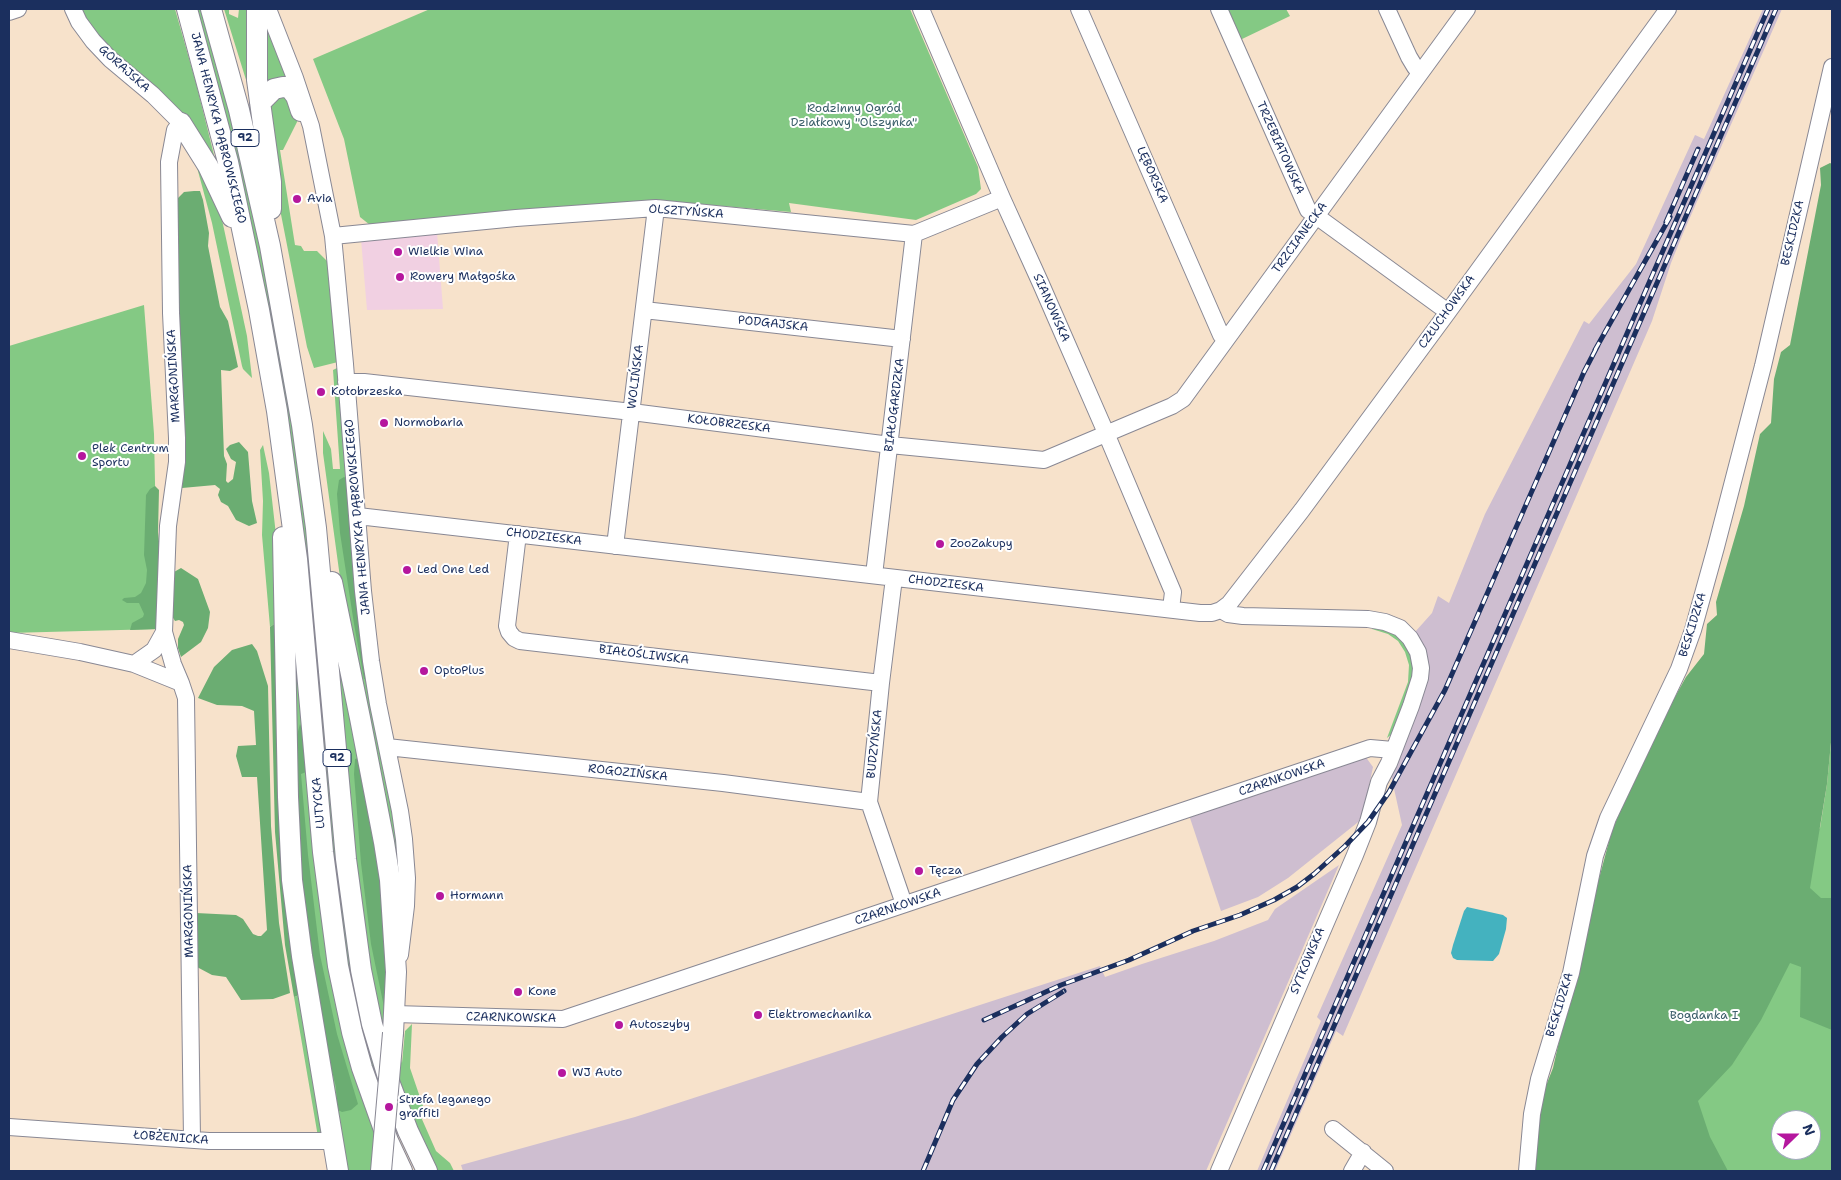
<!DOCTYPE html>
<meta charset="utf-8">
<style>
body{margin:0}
#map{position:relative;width:1841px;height:1180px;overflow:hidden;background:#f7e2cb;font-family:"Shantell Sans",sans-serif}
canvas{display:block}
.frame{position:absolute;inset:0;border:10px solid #1b2f5e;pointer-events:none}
.north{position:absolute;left:1771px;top:1110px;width:50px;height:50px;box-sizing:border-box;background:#fff;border:1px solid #a4acbf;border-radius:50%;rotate:68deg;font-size:14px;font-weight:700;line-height:20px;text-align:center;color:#1b2f5e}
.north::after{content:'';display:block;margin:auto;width:18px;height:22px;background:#b5179e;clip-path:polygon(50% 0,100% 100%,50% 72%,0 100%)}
</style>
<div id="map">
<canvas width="1841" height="1180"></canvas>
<div class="frame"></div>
<div class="north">N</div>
</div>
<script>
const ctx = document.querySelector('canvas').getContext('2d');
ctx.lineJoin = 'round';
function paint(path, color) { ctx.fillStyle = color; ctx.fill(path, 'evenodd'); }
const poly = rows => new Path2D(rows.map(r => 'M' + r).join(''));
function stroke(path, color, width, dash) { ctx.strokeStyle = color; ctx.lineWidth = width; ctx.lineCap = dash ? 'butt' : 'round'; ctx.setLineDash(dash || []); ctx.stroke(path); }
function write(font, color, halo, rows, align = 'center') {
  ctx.font = font + ' "Shantell Sans",sans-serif'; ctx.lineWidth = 4; ctx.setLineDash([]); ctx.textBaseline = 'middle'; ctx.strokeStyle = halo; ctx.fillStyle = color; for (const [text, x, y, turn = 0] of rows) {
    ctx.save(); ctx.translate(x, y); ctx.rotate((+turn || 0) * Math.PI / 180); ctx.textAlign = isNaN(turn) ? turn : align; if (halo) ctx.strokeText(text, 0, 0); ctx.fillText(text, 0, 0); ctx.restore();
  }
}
const built = poly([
 [437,232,443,309,367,310,361,239]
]);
const industrial = poly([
 [1763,9,1782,9,1684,231,1671,263,1652,321,1343,1036,1336,1031,1275,1171,1257,1171,1321,1021,1317,1017,1402,825,1391,775,1427,676,1415,632,1432,613,1438,596,1449,603,1485,514,1584,321,1589,324,1636,264,1695,135,1704,139],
 [1365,756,1373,767,1362,819,1288,878,1258,897,1221,911,1189,815],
 [1339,865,1206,1171,463,1171,461,1165,635,1117,1100,966,1105,977,1142,964,1214,941,1268,920,1275,909]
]);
const green = poly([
 [80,9,175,9,196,83,219,175,107,49],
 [194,9,204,9,222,73,282,342,383,1081,374,1084,344,966,308,607],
 [224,9,229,9,229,14,238,18,239,9,249,9,251,96],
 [261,9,288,77,265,87],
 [430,9,910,9,978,167,981,189,976,194,916,220,789,203,791,212,676,202,370,225,360,217,344,139,313,59],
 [1226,9,1286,9,1290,16,1240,40],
 [284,92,298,120,283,150,280,150,295,245,301,246,304,251,317,251,328,262,338,362,314,368,307,347,277,194,268,100],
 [195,160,218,201,247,336,252,378,243,369,242,366,212,223],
 [144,305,154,434,158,629,9,633,9,346],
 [337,368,394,802,402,904,341,585,323,453,323,431,331,449,333,469,340,469,333,370],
 [263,445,269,473,276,535,279,625,274,624,270,627,262,535,263,501,260,450],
 [331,598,377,837,387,1010,402,1063,405,1031,412,1024,410,1068,423,1106,424,1111,421,1117,436,1151,450,1163,454,1171,433,1171,388,1054,364,951],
 [1373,626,1395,635,1405,644,1411,657,1412,664,1412,682,1394,732,1387,738,1408,682,1409,665,1405,652,1398,641,1388,634,1372,629],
 [295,632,319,877,395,1171,345,1171,298,867],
 [1832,732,1832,1171,1691,1171,1566,1031,1820,828,1827,784],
 [1781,1120,1811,1120,1811,1150,1781,1150],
 [301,991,324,1130,318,1137,294,997,297,996]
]);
const forest = poly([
 [1830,163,1832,164,1832,732,1827,784,1810,888,1821,898,1832,898,1832,1030,1800,1017,1801,967,1790,963,1761,1020,1732,1065,1698,1101,1710,1137,1728,1171,1532,1171,1536,1111,1553,1068,1579,953,1611,834,1640,760,1686,677,1704,654,1707,624,1717,615,1716,602,1744,506,1760,434,1771,423,1774,379,1781,352,1790,345,1821,185,1820,168],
 [194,191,200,191,203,200,209,233,208,246,220,307,228,321,238,367,230,371,221,370,224,456,227,464,226,481,228,483,233,479,236,462,231,459,226,449,230,445,239,442,248,452,252,501,257,523,249,526,236,520,228,506,221,502,218,495,220,489,215,485,182,488,185,434,180,353,177,199,184,192],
 [344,477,347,479,367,679,364,679,354,624,340,533,337,494,339,480],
 [155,486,159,490,158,532,160,551,158,629,130,630,132,623,143,617,144,614,139,603,127,603,122,600,124,598,135,597,141,593,146,583,147,570,144,555,146,495,150,489],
 [181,568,198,579,210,612,208,628,201,642,181,657,178,648,178,639,184,625,183,622,179,620,175,621,169,611,174,572],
 [274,624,276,624,301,991,297,996,294,997,285,945,275,832,270,627],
 [252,644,257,651,268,686,271,826,279,923,290,993,273,999,241,1000,226,977,212,975,197,967,196,913,236,915,243,919,253,934,258,936,261,936,267,930,257,777,242,777,236,756,238,746,256,745,254,711,242,706,217,705,198,698,214,667,232,650],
 [300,724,303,731,306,772,301,774,308,855,320,955,337,1034,358,1104,351,1110,342,1112,338,1110,337,1106,336,1087,328,1056,317,983,313,969,298,867,297,735],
 [361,757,383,875,387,1006,384,1007,371,944,361,863,354,774,355,759]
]);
const water = poly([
 [1467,907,1503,915,1507,918,1506,929,1499,954,1493,961,1457,960,1453,958,1451,953,1453,945,1464,911]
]);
const minor = poly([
 [73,9,79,22,93,41,110,59,153,95,181,123,175,130,169,162,171,313,177,438,177,462,168,526,164,632],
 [268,9,295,78,311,126,333,236,345,364,363,591,371,661,378,704,400,811,404,839,407,878,406,906,400,955],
 [921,9,1002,198,1041,284,1103,426,1173,592,1171,609],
 [1079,9,1221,335,1226,340],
 [1219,9,1308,210,1448,312],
 [1387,9,1409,57,1415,67,1421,72],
 [9,12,18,9],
 [333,236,516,218,656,208,914,234,1002,198],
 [644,310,902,339],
 [346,382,364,382,632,412,890,445,1044,460,1172,406,1183,399,1467,9],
 [358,516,1200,613,1212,613,1221,610,1229,604,1243,586,1302,510,1448,312,1668,9],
 [518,534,507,626,509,632,514,638,520,641,881,683],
 [615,546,656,208],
 [874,575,914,234],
 [894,578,881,683,869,802,904,904],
 [9,640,80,652,134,664,181,683,173,664,164,632,154,650,134,664],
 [181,683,186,698,192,1139],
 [387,747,723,783,869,802],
 [395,1014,563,1019,1370,748,1393,750],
 [9,1127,209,1141,334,1141],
 [1333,1129,1385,1171],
 [1219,1171,1355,855,1368,822,1379,782,1389,763,1411,706,1420,678,1421,668,1418,652,1410,638,1400,628,1385,622,1368,619,1243,616,1228,614,1221,610],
 [1352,1171,1363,1152],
 [1527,1171,1532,1114,1539,1079,1571,973,1595,856,1608,818,1679,669,1693,630,1716,547,1763,366,1832,67]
]);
const major = poly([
 [187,9,228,162,259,310,277,411,297,559,323,852,338,966,352,1032,362,1068,388,1141,402,1171],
 [211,9,239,110,270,246,302,425,316,528,346,859,361,970,372,1024,390,1084,408,1131,427,1171],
 [257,9,257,80,271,182,271,209],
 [260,103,274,89,283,87,289,87,296,96,301,111],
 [181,123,208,166,232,217],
 [283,537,288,797,292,880,302,956,338,1171],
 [332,582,360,718,384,842,390,880,396,972,393,1033]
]);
const rail = poly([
 [1666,222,1698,149],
 [1595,350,1670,217],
 [984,1020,1061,985,1129,960,1193,931,1240,915,1274,900,1297,887,1314,874,1345,846,1368,822,1389,792,1445,690,1584,372,1598,345],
 [923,1171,953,1100,977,1064,1002,1037,1027,1014,1064,991],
 [1263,1171,1768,9],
 [1271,1171,1776,9]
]);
const majorBridge = poly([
 [381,1171,393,1033]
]);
const markers = [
 [297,199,5,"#b5179e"],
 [398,252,5,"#b5179e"],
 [400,277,5,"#b5179e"],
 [321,392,5,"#b5179e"],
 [384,423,5,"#b5179e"],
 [82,456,5,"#b5179e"],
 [940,544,5,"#b5179e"],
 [407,570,5,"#b5179e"],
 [424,671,5,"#b5179e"],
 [919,871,5,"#b5179e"],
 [440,896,5,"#b5179e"],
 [518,992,5,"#b5179e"],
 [758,1015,5,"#b5179e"],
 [619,1025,5,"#b5179e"],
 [562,1073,5,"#b5179e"],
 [389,1107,5,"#b5179e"]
];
const shields = [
 [245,138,28],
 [337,758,28]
];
const shieldNames = [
 ["92",245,138],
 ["92",337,758]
];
const streetNames = [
 ["GORAJSKA",124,69,42],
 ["JANA HENRYKA DĄBROWSKIEGO",218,128,76],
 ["TRZEBIATOWSKA",1280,148,66],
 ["LĘBORSKA",1152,175,66],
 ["OLSZTYŃSKA",686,212,4],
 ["BESKIDZKA",1793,233,-77],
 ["TRZCIANECKA",1300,238,-54],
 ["SIANOWSKA",1051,308,66],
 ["CZŁUCHOWSKA",1447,312,-54],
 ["PODGAJSKA",773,324,6],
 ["MARGONIŃSKA",174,376,-93],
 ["WOLIŃSKA",636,377,-83],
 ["BIAŁOGARDZKA",895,405,-83],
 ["KOŁOBRZESKA",729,424,7],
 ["JANA HENRYKA DĄBROWSKIEGO",358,517,-95],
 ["CHODZIESKA",544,537,7],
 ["CHODZIESKA",946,584,7],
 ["BESKIDZKA",1693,625,-73],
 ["BIAŁOŚLIWSKA",644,655,7],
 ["BUDZYŃSKA",875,744,-84],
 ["ROGOZIŃSKA",628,773,6],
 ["CZARNKOWSKA",1282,778,-19],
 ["LUTYCKA",319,803,-95],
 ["CZARNKOWSKA",898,907,-19],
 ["MARGONIŃSKA",189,911,-91],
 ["SYTKOWSKA",1308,961,-67],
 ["BESKIDZKA",1560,1005,-73],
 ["CZARNKOWSKA",511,1018,1],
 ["ŁOBŻENICKA",171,1138,4]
];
const parkNames = [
 ["Rodzinny Ogród",854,109],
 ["Działkowy \"Olszynka\"",854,123],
 ["Bogdanka I",1704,1016]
];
const poiNames = [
 ["Avia",307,199],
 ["Wielkie Wina",408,252],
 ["Rowery Małgośka",410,277],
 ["Kołobrzeska",331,392],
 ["Normobaria",394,423],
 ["Plek Centrum",92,449],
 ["Sportu",92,463],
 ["ZooZakupy",950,544],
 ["Led One Led",417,570],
 ["OptoPlus",434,671],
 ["Tęcza",929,871],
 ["Hormann",450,896],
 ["Kone",528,992],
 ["Elektromechanika",768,1015],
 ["Autoszyby",629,1025],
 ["WJ Auto",572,1073],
 ["Strefa leganego",399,1100],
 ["graffiti",399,1114]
];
paint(built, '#f1d0e2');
paint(industrial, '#cebed0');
paint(green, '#84c984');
paint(forest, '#6bad72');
paint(water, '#44b2bf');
stroke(minor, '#898894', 18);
stroke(major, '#898894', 22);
stroke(minor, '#fff', 16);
stroke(major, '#fff', 20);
stroke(rail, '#1b2f5e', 5);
stroke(rail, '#fff', 3, [9]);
stroke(majorBridge, '#898894', 22, []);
stroke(majorBridge, '#fff', 20);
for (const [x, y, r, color] of markers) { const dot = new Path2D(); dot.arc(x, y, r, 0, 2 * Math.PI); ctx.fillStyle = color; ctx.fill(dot); stroke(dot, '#fff', 2); }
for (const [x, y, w] of shields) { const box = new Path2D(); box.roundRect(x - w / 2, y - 8.5, w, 17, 4); ctx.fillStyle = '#fff'; ctx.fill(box); stroke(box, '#1b2f5e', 1); }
write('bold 11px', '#1b2f5e', null, shieldNames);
write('12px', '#1b2f5e', '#fff', streetNames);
write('12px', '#3a5d69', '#fff', parkNames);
write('12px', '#1b2f5e', '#fff', poiNames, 'left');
</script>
